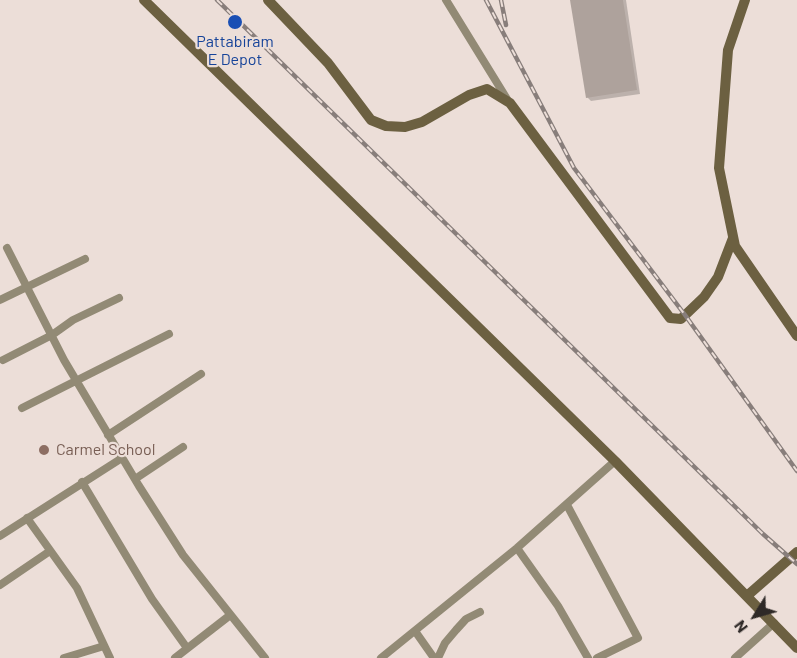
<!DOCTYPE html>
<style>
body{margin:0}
#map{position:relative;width:797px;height:658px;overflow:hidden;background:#ecded8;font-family:Barlow,sans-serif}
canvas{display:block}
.north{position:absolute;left:725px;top:586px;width:60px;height:60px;-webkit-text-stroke:4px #ecded8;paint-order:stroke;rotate:233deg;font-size:16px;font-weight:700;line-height:24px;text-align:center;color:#2e2927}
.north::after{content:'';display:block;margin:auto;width:21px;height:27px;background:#2e2927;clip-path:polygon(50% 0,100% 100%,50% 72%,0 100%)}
</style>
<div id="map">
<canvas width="797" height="658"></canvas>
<div class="north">N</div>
</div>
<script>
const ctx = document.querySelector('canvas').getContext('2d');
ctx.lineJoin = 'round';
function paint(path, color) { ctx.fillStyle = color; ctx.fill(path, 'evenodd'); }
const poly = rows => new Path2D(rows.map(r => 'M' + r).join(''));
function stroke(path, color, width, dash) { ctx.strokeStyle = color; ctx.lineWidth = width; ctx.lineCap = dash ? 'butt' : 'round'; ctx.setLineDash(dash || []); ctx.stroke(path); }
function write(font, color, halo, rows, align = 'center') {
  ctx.font = font + ' Barlow,sans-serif'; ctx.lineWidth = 4.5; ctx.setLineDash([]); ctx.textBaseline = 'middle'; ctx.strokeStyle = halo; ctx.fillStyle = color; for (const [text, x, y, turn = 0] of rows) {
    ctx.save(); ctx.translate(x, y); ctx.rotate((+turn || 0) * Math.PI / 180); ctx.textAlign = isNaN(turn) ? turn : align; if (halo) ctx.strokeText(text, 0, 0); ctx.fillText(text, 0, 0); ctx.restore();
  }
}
const shadow = poly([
 [572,0,626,0,640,94,591,101,587,97]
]);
const building = poly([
 [570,0,623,0,637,90,586,98]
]);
const street = poly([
 [446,0,507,99],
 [7,248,64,360,139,486,183,555,265,658],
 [0,300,85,259],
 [3,360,52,335,73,320,119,298],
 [22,408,169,334],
 [108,435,201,374],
 [135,479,183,447],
 [82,482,152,599,187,648],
 [567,505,638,638,597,658],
 [27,518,77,588,110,658],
 [0,536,122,458],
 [517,548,558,606,588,658],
 [0,585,50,551],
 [415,631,434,658],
 [64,658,104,646],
 [175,658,229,616],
 [381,658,517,548,615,461],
 [438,658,445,643,456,630,466,619,480,612],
 [735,658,774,623]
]);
const secondary = poly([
 [144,0,615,461,797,648],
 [268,0,328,63,371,120,386,126,405,127,422,122,469,95,487,89,510,103,670,318,681,319,704,297,718,277,733,238],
 [745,0,728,50,719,168,735,246,797,336],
 [748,595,797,552]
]);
const rail = poly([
 [217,0,763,534,797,564],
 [486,0,574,168,685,315,797,471],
 [501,0,506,25]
]);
const markers = [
 [235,22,8,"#1a4fb4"],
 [44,450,6,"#8d6e63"]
];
const transitNames = [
 ["Pattabiram",235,42],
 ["E Depot",235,60]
];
const educationNames = [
 ["Carmel School",56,450]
];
paint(shadow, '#0003');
paint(building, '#aea29c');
stroke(street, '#928a75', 8);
stroke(secondary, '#6c6041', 10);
stroke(rail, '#887e7b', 4.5);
stroke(rail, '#ecded8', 2, [7]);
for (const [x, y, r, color] of markers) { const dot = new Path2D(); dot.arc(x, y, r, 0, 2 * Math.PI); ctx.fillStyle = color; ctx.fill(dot); stroke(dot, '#ecded8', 2); }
write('16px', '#164399', '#ecded8', transitNames);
write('16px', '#785e54', '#ecded8', educationNames, 'left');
</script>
